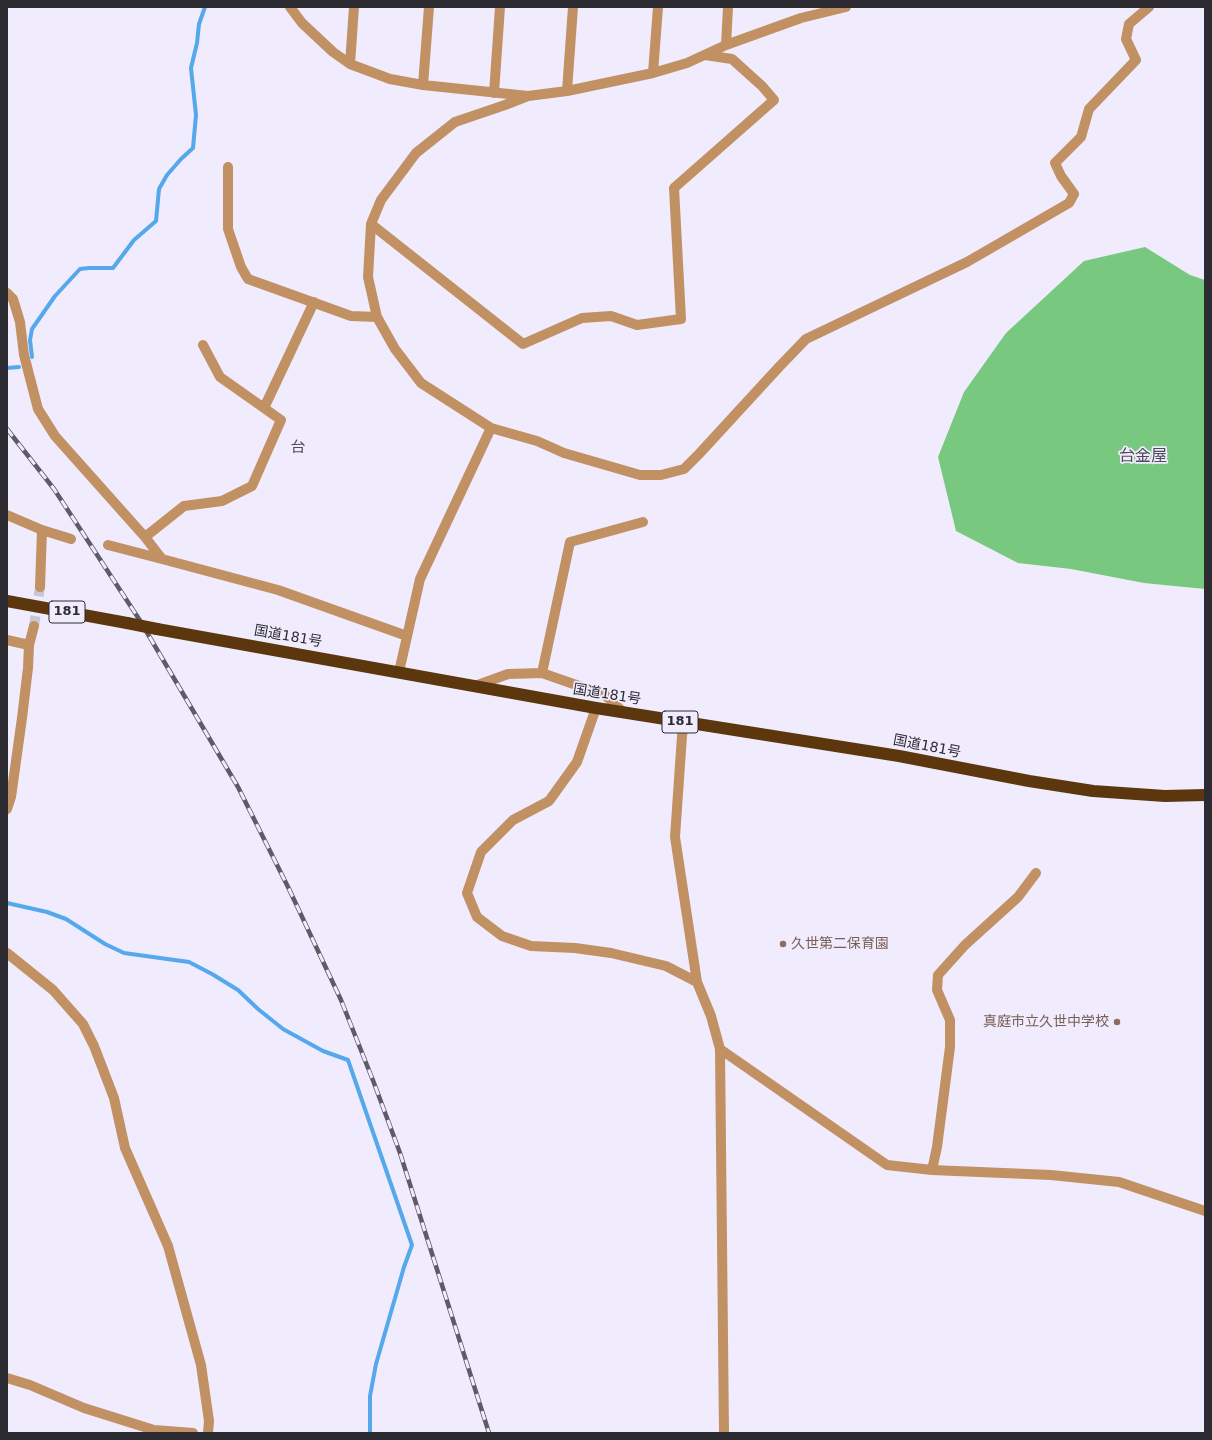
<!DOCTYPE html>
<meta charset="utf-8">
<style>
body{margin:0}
#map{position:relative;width:1212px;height:1440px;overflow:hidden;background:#f0ecfd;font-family:"DejaVu Sans",sans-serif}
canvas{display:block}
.frame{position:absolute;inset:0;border:8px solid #2d2b32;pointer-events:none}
</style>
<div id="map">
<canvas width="1212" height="1440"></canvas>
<div class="frame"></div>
</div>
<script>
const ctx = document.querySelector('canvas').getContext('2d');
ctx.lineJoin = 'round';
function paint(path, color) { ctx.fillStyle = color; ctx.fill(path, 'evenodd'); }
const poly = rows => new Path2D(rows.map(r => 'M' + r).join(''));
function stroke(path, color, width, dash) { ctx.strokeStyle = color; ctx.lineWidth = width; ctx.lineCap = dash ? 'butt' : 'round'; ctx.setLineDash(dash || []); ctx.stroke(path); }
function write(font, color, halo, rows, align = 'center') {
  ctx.font = font + ' "DejaVu Sans","Noto Sans JP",sans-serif'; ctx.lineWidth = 3.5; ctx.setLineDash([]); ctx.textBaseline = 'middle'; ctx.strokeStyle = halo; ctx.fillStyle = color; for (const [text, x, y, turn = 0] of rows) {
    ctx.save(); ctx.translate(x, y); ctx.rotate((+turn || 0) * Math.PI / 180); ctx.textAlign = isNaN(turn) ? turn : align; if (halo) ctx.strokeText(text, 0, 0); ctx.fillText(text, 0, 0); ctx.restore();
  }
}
const forest = poly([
 [1145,247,1190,275,1205,280,1205,589,1144,583,1071,569,1018,563,956,531,938,457,964,392,1006,333,1084,261]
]);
const stream = poly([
 [32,357,30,340,32,329,55,296,80,269,89,268,113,268,134,240,156,221,159,189,167,175,181,159,193,148,196,115,191,68,197,43,199,24,205,7],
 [7,368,19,367],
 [7,903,47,912,66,919,105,944,124,953,189,962,212,974,238,990,258,1009,283,1029,323,1051,348,1060,412,1245,404,1267,376,1364,370,1396,370,1433]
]);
const minorTunnel = poly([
 [34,626,40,587]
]);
const minor = poly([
 [290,7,302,23,333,52,350,64,390,79,423,85,528,96,567,91,653,73,687,63,726,45,801,18,846,7],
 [726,45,728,7],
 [350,64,354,7],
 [653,73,658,7],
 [423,85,429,7],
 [567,91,573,7],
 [494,93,500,7],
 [528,96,505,105,455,122,416,153,381,200,371,224,368,277,377,317,395,349,421,383,491,428,537,441,564,453,640,475,661,475,684,469,699,454,779,367,806,339,967,262,1069,203,1074,194,1061,176,1055,163,1081,137,1089,109,1136,60,1126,39,1129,24,1149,7],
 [228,167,228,229,241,267,248,279,351,316,377,317],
 [371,224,523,344,582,318,611,316,637,325,681,319,674,188,774,100,762,86,732,59,705,55],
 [7,293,13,299,20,322,24,355,38,409,55,436,145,537,162,559,278,590,407,636],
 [264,408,314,302],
 [7,515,42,530,40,587],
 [42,530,71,539],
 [145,537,184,506,222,501,252,486,281,420,220,377,203,345],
 [108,545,162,559],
 [7,640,29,645],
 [399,672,420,579,491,428],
 [542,673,570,542,643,522],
 [475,686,508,674,542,673,605,695,623,712],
 [596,708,577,762,549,801,513,820,481,852,467,893,477,917,502,936,531,946,575,948,611,953,666,966,697,982],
 [684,722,682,736,675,837,697,982,711,1016,720,1049,724,1433],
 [7,809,11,797,22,718,28,668,29,645,34,626],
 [7,953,53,990,83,1024,94,1046,114,1098,125,1148,168,1246,201,1365,209,1421,208,1433],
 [720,1049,887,1165,932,1170,1051,1175,1119,1182,1205,1211],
 [932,1170,937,1147,950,1047,950,1020,937,990,938,975,965,945,1018,897,1036,873],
 [7,1378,30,1385,84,1408,154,1430,193,1433]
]);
const highway = poly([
 [7,601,127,623],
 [157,629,596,708,899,756,1029,781,1093,791,1165,796,1205,795]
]);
const rail = poly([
 [7,429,54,489,139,619,238,787,289,889,341,1000,374,1083,400,1153,489,1433]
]);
const highwayBridge = poly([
 [127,623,157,629]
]);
const markers = [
 [783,944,4,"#8d6e63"],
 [1117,1022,4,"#8d6e63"]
];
const shields = [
 [67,612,36],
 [680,722,36]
];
const shieldNames = [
 ["181",67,612],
 ["181",680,722]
];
const streetNames = [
 ["国道181号",288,637,10],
 ["国道181号",607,695,9],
 ["国道181号",927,747,11]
];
const educationNames = [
 ["久世第二保育園",791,944],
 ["真庭市立久世中学校",1109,1022,"right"]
];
const neighbourhoodNames = [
 ["台",298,448]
];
const quarterNames = [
 ["台金屋",1143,457]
];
paint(forest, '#79c87f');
stroke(stream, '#54a8eb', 4);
stroke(minorTunnel, '#c9c5d4', 10, [10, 5]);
stroke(minor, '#c19063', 10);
stroke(highway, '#5c370d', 12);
stroke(rail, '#5d5b64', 4.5);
stroke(rail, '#f0ecfd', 3, [9]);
stroke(highwayBridge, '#5c370d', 12);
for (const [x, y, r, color] of markers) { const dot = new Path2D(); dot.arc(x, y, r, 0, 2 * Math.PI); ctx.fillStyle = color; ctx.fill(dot); stroke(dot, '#f0ecfd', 1.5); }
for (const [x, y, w] of shields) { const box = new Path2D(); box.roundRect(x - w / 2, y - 11, w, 22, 3); ctx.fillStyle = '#f0ecfd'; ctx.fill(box); stroke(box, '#2d2b32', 1); }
write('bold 13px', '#2d2b32', null, shieldNames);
write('14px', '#2d2b32', '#f0ecfd', streetNames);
write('14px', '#785e54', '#f0ecfd', educationNames, 'left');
write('15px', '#4e4b58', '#f0ecfd', neighbourhoodNames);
write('16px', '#4e4b58', '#f0ecfd', quarterNames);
</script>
